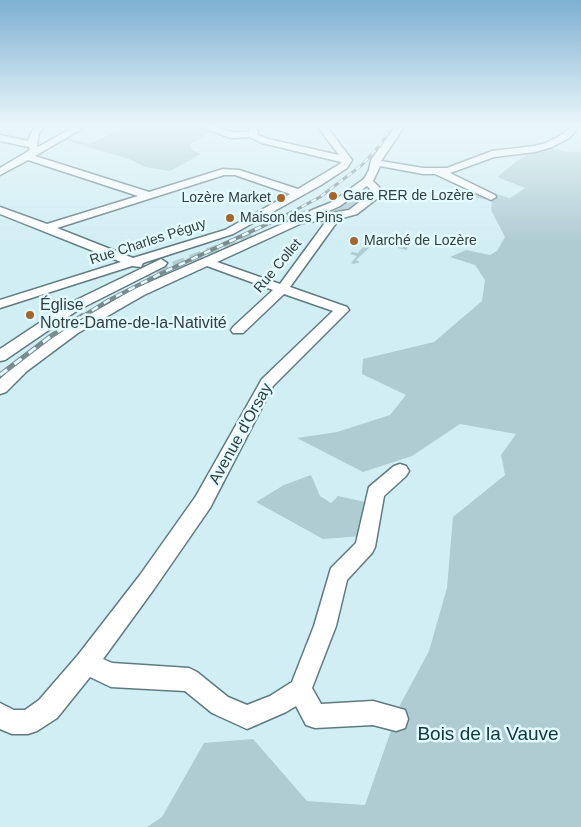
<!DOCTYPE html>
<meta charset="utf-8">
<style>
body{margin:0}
canvas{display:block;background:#d1eef4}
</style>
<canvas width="581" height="827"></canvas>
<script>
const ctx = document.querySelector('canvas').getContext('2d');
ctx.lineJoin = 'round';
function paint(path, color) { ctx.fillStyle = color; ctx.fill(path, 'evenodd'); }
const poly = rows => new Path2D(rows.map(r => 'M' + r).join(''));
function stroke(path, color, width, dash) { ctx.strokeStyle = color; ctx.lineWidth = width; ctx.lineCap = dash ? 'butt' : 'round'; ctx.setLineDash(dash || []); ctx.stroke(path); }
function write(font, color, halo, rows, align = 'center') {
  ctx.font = font + ' Helvetica,sans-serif'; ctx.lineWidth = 5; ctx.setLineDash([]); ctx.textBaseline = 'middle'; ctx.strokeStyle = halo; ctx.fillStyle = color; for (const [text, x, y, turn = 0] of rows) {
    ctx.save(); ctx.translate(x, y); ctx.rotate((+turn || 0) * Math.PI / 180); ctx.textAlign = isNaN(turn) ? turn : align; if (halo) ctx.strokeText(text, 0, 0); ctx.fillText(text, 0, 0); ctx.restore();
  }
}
const green = poly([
 [125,127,168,127,175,129,205,127,213,130,189,145,193,151,201,154,170,171,145,167,129,159,64,140,68,138,89,144],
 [549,147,566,152,581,152,581,827,147,827,162,817,204,743,253,739,307,801,365,805,400,705,429,651,447,588,453,517,505,475,501,455,516,434,460,424,412,456,363,472,297,438,337,432,390,415,406,395,362,374,363,359,434,342,482,301,485,280,475,265,450,257,466,250,490,255,497,251,505,237,491,210,492,201,466,195,474,187,510,198,525,188,497,177,517,161,535,150],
 [362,193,370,195,350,210,315,215,330,211,346,201,354,200],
 [374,237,410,246,406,250,386,245,379,247,370,247,356,260,360,262,354,264,351,263,357,256,350,254,352,252,358,253,368,241,372,243,374,241,370,239],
 [311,475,320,496,331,503,338,496,370,503,362,536,323,539,256,502,284,485]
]);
const minorTunnel = poly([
 [279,226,310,214],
 [139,270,154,272,168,270,257,235]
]);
const minor = poly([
 [35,127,44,127,39,133,37,145,38,147,74,127,85,127,35,156,149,192,223,169,239,170,298,189,340,164,341,162,262,143,250,137,231,138,201,127,215,127,232,132,249,132,249,127,257,127,258,135,268,139,339,155,318,127,327,127,352,160,347,168,321,185,233,234,143,263,141,267,132,266,0,308,0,300,121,262,0,214,0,207,47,224,138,196,28,160,0,175,0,168,30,150,29,147,0,141,0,135,28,141,31,133,35,127],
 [224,175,235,175,290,194,225,230,133,258,57,228,224,175],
 [395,127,404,127,381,161,423,168,447,168,492,151,534,146,546,143,563,134,570,127,579,127,569,138,552,147,535,152,494,157,450,173,495,195,496,197,491,200,435,174,423,174,380,166,373,181,380,188,379,197,357,214,339,219,290,287,347,307,349,310,273,386,210,508,154,589,103,659,112,663,189,668,197,672,228,697,247,705,270,696,292,682,314,626,331,568,356,543,369,487,394,466,400,464,406,466,409,471,406,476,384,496,375,547,372,553,347,580,336,626,312,688,321,704,373,701,405,710,408,719,405,728,396,731,373,725,315,728,306,725,296,706,286,712,247,729,212,713,185,691,111,687,90,677,57,718,37,731,28,734,12,734,0,729,0,703,14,710,25,710,39,700,78,655,140,575,196,496,262,379,333,311,284,294,243,333,233,333,231,330,233,327,273,290,207,266,144,295,78,333,27,371,6,392,0,394,0,379,17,363,68,327,134,289,296,218,311,216,309,213,310,211,332,202,364,179,369,170,371,160,395,127],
 [367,186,370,189,370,194,349,210,320,215,340,206,367,186],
 [327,220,280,284,217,262,302,223,327,220],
 [161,259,167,263,165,266,78,310,5,360,0,361,0,349,68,304,161,259]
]);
const railFar2 = poly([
 [292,212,320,197,362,165,379,146,391,127]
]);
const railFar1 = poly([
 [80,318,109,300,162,273,295,211]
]);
const rail = poly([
 [0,375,51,336,82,316]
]);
const markers = [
 [333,196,5,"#a4662b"],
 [281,198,5,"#a4662b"],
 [230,218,5,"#a4662b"],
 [354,241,5,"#a4662b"],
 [30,315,5,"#a4662b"]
];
const farPoinames = [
 ["Gare RER de Lozère",343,196],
 ["Lozère Market",271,198,"right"],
 ["Maison des Pins",240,218],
 ["Marché de Lozère",364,241]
];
const farStreetnames = [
 ["Rue Charles Péguy",148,242,-18],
 ["Rue Collet",278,266,-50]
];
const poiNames = [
 ["Église",40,306],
 ["Notre-Dame-de-la-Nativité",40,324]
];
const streetNames = [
 ["Avenue d'Orsay",241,434,-61]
];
const nearParknames = [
 ["Bois de la Vauve",488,735]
];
paint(green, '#aeccd2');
stroke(minorTunnel, '#b1cbd0', 12, [12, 6]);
stroke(minor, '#607b80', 3);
paint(minor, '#fff');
stroke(railFar2, '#798c90', 3);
stroke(railFar1, '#798c90', 4);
stroke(rail, '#798c90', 5);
stroke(railFar2, '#e3fbff', 2, [5.5]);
stroke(railFar1, '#e3fbff', 2.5, [7]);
stroke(rail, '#e3fbff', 3, [9]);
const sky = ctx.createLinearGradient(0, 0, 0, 243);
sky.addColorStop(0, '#7eb0d2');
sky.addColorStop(0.52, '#eaf7fa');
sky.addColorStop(1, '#eaf7fa00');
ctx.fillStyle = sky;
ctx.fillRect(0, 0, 581, 243);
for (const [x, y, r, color] of markers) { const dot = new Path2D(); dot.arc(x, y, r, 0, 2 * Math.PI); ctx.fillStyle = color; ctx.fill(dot); stroke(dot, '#e3fbff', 2); }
write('14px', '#323e40', '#e3fbff', farPoinames, 'left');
write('14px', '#323e40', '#e3fbff', farStreetnames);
write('16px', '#323e40', '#e3fbff', poiNames, 'left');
write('16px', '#323e40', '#e3fbff', streetNames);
write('19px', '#0d373d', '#e3fbff', nearParknames);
</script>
